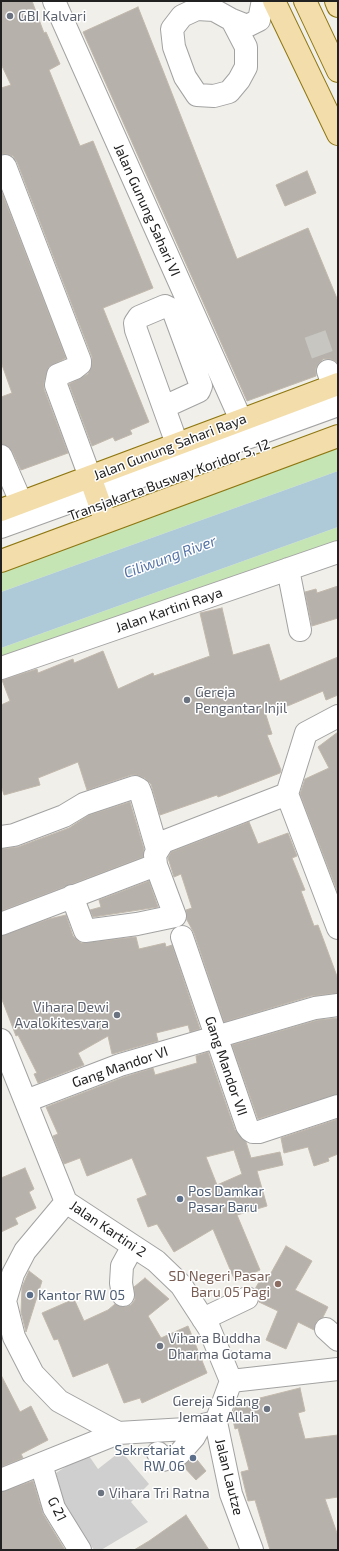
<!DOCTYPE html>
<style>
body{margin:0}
#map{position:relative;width:339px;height:1551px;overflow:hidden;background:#f0efe9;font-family:"Exo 2",sans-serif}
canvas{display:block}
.frame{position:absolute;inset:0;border:2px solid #212121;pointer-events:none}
</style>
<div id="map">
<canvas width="339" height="1551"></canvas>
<div class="frame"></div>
</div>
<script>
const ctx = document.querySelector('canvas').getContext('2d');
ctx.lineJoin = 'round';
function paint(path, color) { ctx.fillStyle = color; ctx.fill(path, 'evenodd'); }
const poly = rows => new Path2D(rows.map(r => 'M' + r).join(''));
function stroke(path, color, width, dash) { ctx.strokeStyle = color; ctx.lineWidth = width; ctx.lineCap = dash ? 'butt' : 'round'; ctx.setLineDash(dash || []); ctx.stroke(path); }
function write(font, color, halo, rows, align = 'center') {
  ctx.font = font + ' "Exo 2",sans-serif'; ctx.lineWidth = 3; ctx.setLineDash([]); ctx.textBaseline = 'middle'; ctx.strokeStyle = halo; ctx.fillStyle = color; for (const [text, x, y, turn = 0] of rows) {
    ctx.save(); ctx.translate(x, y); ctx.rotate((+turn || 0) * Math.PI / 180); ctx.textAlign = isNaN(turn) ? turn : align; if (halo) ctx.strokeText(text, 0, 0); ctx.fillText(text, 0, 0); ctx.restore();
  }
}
const religious = poly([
 [121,1451,149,1484,131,1502,148,1522,101,1550,94,1550,66,1508,56,1473,87,1453,98,1469]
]);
const grass = poly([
 [338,436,338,471,1,592,1,561],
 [338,527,338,552,1,668,1,648]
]);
const water = poly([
 [338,471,338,527,1,648,1,592]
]);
const building = poly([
 [1,1,32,1,44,33,46,32,60,64,49,70,80,146,93,141,153,288,103,308,149,422,130,430,132,434,115,441,113,437,92,446,69,384,88,374,92,364,92,357,17,162,13,156,7,154,1,154,1,88,11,85,1,64,1,1],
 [138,7,237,259,308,228,338,301,338,364,331,359,323,359,319,363,316,368,316,376,247,401,83,32,138,7],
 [307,171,316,193,285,206,276,185,307,171],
 [1,190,66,358,49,367,44,383,44,389,68,453,21,470,12,451,8,446,1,444,1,397,12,393,1,362,1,190],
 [338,586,338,618,312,626,305,592,316,589,317,593,338,586],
 [222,608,233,655,269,644,280,681,338,657,338,695,326,700,323,691,290,705,265,712,272,734,267,735,281,770,280,773,218,797,217,795,160,815,151,784,145,778,136,775,131,775,87,790,78,762,38,778,40,785,4,795,1,785,1,705,10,701,2,680,37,669,38,673,73,659,74,663,103,651,118,689,153,673,154,676,210,656,200,613,222,608],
 [338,732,338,893,300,794,305,779,329,768,318,747,338,732],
 [130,802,144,849,143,857,1,911,1,849,18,847,69,828,89,815,130,802],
 [249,822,258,844,288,833,297,856,292,858,305,890,301,891,314,926,318,925,338,979,338,993,311,996,224,1022,194,933,187,920,186,910,192,908,181,874,174,877,168,858,171,852,249,822],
 [149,881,158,907,93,917,90,910,101,907,99,900,149,881],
 [66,915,73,936,81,943,136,937,139,949,165,943,166,947,172,945,200,1029,190,1032,188,1025,156,1033,158,1041,112,1054,108,1036,78,1053,84,1065,38,1083,34,1074,37,1073,18,1035,16,1036,1,997,1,936,49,919,66,915],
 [338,1018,338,1094,258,1119,232,1045,318,1020,338,1018],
 [208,1052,235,1130,246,1142,251,1158,280,1152,283,1165,257,1171,267,1206,237,1215,260,1270,235,1281,213,1229,174,1252,157,1224,148,1227,137,1199,147,1195,132,1158,87,1176,80,1158,64,1164,53,1136,58,1134,46,1107,124,1077,153,1068,155,1075,197,1063,196,1056,208,1052],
 [234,1150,242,1174,217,1185,206,1157,234,1150],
 [338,1119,338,1154,328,1158,329,1161,314,1166,308,1147,284,1153,281,1138,338,1119],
 [25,1168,34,1189,29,1192,36,1208,15,1218,18,1224,1,1232,1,1178,25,1168],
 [286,1246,312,1261,295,1290,328,1307,323,1317,317,1321,314,1330,298,1322,286,1349,266,1340,278,1311,259,1302,258,1293,255,1289,263,1275,266,1282,286,1246],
 [29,1271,42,1281,26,1332,21,1312,22,1287,29,1271],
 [145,1278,169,1299,148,1316,161,1338,188,1326,207,1373,142,1403,140,1398,124,1403,108,1363,73,1377,58,1339,54,1340,42,1313,74,1299,84,1321,108,1310,115,1304,125,1307,131,1305,135,1300,134,1287,145,1278],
 [1,1375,20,1412,31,1406,48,1440,21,1454,23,1458,1,1467,1,1375],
 [300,1388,305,1411,298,1413,305,1439,338,1435,338,1497,325,1499,338,1536,338,1550,270,1550,255,1500,248,1501,241,1472,249,1470,238,1428,235,1429,232,1416,236,1404,300,1388],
 [194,1456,206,1471,196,1480,183,1466,194,1456],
 [33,1481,43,1514,65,1550,1,1550,1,1492,33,1481],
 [186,1515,209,1550,134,1550,149,1541,186,1515]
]);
const minorTunnel = poly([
 [315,334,328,371]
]);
const minor = poly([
 [54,1,241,420],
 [232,20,246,47,246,67,239,80,229,92,214,96,197,95,185,77,174,47,172,29,182,16,197,9,214,10,232,20,247,26,259,20,262,5],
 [5,166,80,361,80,364,75,368,58,375,56,385,90,477],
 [328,371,333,385],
 [164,407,199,391,201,386,173,310,165,306,139,317,135,323,136,330,177,444],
 [1,456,21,502],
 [1,527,338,405],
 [288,569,300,630],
 [1,668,338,552],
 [287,794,338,928],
 [287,794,306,733,338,716],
 [1,837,14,835,64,816,84,804,135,787,139,789,141,794,157,849],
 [72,896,85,931,137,924,175,916,156,865,155,855,163,842,287,794],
 [1,924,156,865],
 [182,937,247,1126,250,1130,253,1132,259,1132,338,1106],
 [1,1040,66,1202,156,1261,181,1285,209,1328,231,1381],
 [26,1101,120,1065,315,1008,338,1005],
 [66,1202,25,1251,13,1274,5,1301,14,1337,33,1374,59,1401,118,1433],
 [123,1295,121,1283,122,1266,133,1246],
 [203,1319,247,1298],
 [326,1329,338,1340],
 [231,1381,216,1422,231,1494,252,1550],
 [231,1381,338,1369],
 [158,1453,163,1460,179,1454,194,1437,200,1426],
 [41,1464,54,1508,80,1550],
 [1,1480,118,1433,186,1429,216,1422]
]);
const major = poly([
 [274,1,338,134],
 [305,1,338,71],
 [336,1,338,6],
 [90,477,106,522],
 [1,510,338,384],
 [1,561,338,436]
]);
const markers = [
 [10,16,4,"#6b7280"],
 [187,700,4,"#6b7280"],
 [117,1015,4,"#6b7280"],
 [180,1199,4,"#5c6f8a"],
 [278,1284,4,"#8d6e63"],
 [30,1295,4,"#5c6f8a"],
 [160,1346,4,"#6b7280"],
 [267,1409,4,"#6b7280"],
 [193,1458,4,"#5c6f8a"],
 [101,1493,4,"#6b7280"]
];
const worshipNames = [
 ["GBI Kalvari",18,16],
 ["Gereja",195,692],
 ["Pengantar Injil",195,708],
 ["Vihara Dewi",109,1007,"right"],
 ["Avalokitesvara",109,1023,"right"],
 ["Vihara Buddha",168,1338],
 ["Dharma Gotama",168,1354],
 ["Gereja Sidang",259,1401,"right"],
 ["Jemaat Allah",259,1417,"right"],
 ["Vihara Tri Ratna",109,1493]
];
const streetNames = [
 ["Jalan Gunung Sahari VI",147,210,66],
 ["Jalan Gunung Sahari Raya",170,447,-21],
 ["Transjakarta Busway Koridor 5, 12",169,480,-20],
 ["Jalan Kartini Raya",169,610,-19],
 ["Gang Mandor VII",226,1066,71],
 ["Gang Mandor VI",120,1067,-19],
 ["Jalan Kartini 2",108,1229,34],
 ["Jalan Lautze",229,1477,76],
 ["G 21",57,1509,64]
];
const serviceNames = [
 ["Pos Damkar",188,1191],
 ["Pasar Baru",188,1207],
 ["Kantor RW 05",38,1295],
 ["Sekretariat",185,1450,"right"],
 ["RW 06",185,1466,"right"]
];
const educationNames = [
 ["SD Negeri Pasar",270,1276],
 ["Baru 05 Pagi",270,1292]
];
const waterNames = [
 ["Ciliwung River",170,557,-20]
];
paint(religious, '#cfcfcf');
paint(grass, '#c6e5b4');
paint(water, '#aecad9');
paint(building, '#b6b1ab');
stroke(building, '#c1b8ac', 1);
stroke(minorTunnel, '#c7c6c1', 22, [22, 11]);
stroke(minor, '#a2a2a2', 24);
stroke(major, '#8e7610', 24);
stroke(minor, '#fff', 22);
stroke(major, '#f3deab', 22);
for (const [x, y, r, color] of markers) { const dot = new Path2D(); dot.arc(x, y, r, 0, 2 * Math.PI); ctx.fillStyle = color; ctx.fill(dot); stroke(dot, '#fff', 1.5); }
write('14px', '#5b616d', '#fff', worshipNames, 'left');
write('14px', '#212121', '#fff', streetNames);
write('14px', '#4e5e75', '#fff', serviceNames, 'left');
write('14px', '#785e54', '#fff', educationNames, 'right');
write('italic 15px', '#5674a8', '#fff', waterNames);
</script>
